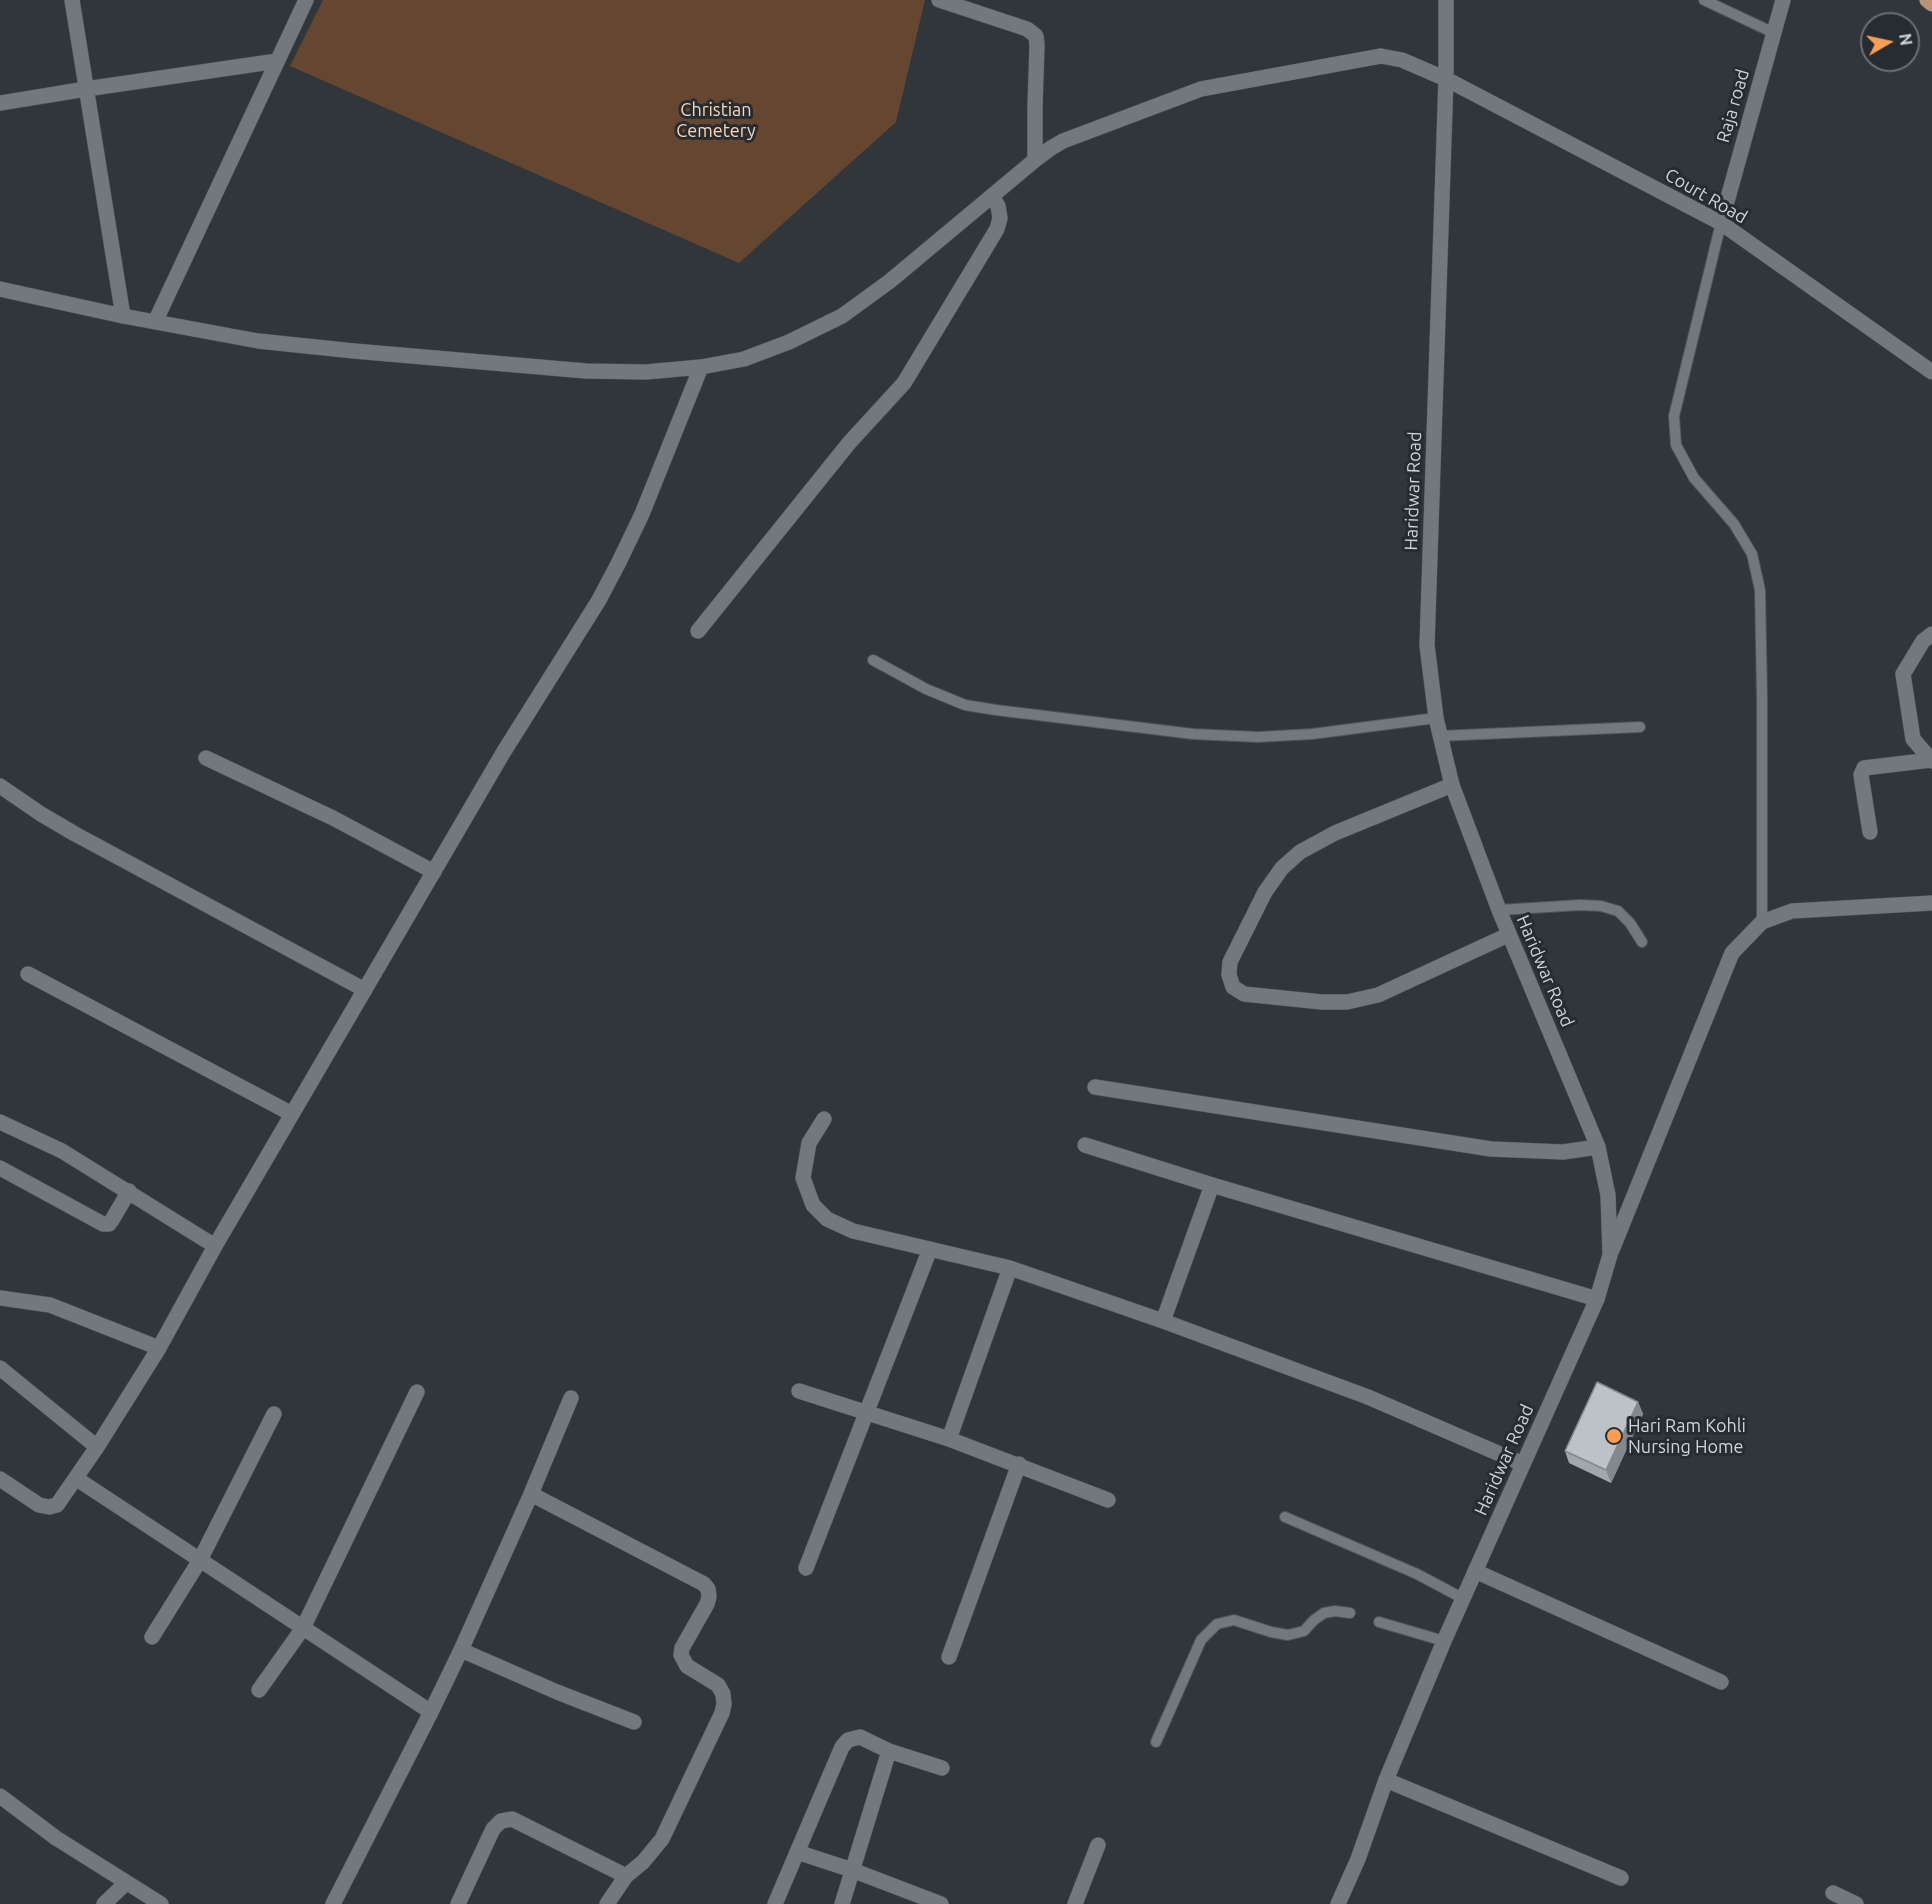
<!DOCTYPE html>
<style>
body{margin:0}
#map{position:relative;width:1932px;height:1904px;overflow:hidden;background:#31363b;font-family:Ubuntu,sans-serif}
canvas{display:block}
.north{position:absolute;left:1860px;top:12px;width:60px;height:60px;box-sizing:border-box;background:#272c31;border:2px solid #6b6f73;border-radius:50%;rotate:81deg;font-size:16px;font-weight:700;line-height:24px;text-align:center;color:#d0d3d6}
.north::after{content:'';display:block;margin:auto;width:21px;height:27px;background:#fc9e52;clip-path:polygon(50% 0,100% 100%,50% 72%,0 100%)}
</style>
<div id="map">
<canvas width="1932" height="1904"></canvas>
<div class="north">N</div>
</div>
<script>
const ctx = document.querySelector('canvas').getContext('2d');
ctx.lineJoin = 'round';
function paint(path, color) { ctx.fillStyle = color; ctx.fill(path, 'evenodd'); }
const poly = rows => new Path2D(rows.map(r => 'M' + r).join(''));
function stroke(path, color, width, dash) { ctx.strokeStyle = color; ctx.lineWidth = width; ctx.lineCap = dash ? 'butt' : 'round'; ctx.setLineDash(dash || []); ctx.stroke(path); }
function write(font, color, halo, rows, align = 'center') {
  ctx.font = font + ' Ubuntu,sans-serif'; ctx.lineWidth = 6; ctx.setLineDash([]); ctx.textBaseline = 'middle'; ctx.strokeStyle = halo; ctx.fillStyle = color; for (const [text, x, y, turn = 0] of rows) {
    ctx.save(); ctx.translate(x, y); ctx.rotate((+turn || 0) * Math.PI / 180); ctx.textAlign = isNaN(turn) ? turn : align; if (halo) ctx.strokeText(text, 0, 0); ctx.fillText(text, 0, 0); ctx.restore();
  }
}
const green = poly([
 [323,0,925,0,896,122,739,263,290,66]
]);
const lane = poly([
 [1704,0,1774,33],
 [1721,223,1674,416,1676,445,1694,478,1734,524,1752,554,1760,590,1762,697,1762,922],
 [873,660,926,689,965,705,996,710,1193,734,1258,737,1312,734,1436,718],
 [1439,736,1640,727],
 [1499,910,1580,905,1601,906,1618,911,1630,923,1642,942],
 [1285,1517,1417,1574,1464,1599],
 [1379,1622,1444,1641],
 [1156,1742,1201,1640,1217,1624,1234,1620,1271,1632,1288,1635,1304,1631,1314,1620,1324,1613,1335,1611,1350,1613]
]);
const street = poly([
 [72,0,123,316],
 [939,0,1027,29,1036,36,1037,45,1035,107,1035,160],
 [0,103,86,89,277,61],
 [1721,223,1783,0],
 [0,289,123,316,258,341,354,351,586,371,646,372,701,367,744,359,789,342,842,316,890,281,1035,160,1051,148,1063,141,1201,89,1381,56,1402,60,1446,79],
 [155,322,306,0],
 [698,631,849,443,904,383,997,229,1000,218,998,206,992,196],
 [1932,634,1923,641,1903,674,1913,739,1932,761],
 [206,758,333,818,434,872],
 [1452,785,1335,833,1300,852,1282,868,1265,892,1230,962,1229,975,1233,987,1244,994,1322,1002,1347,1002,1378,995,1508,935],
 [0,786,41,814,75,834,365,990],
 [1870,832,1861,775,1864,768,1931,760],
 [28,974,292,1114],
 [1095,1087,1491,1149,1563,1152,1598,1147],
 [824,1119,809,1143,803,1178,813,1205,827,1219,853,1231,1010,1268,1163,1321,1368,1397,1523,1464],
 [0,1122,62,1151,215,1246],
 [1085,1145,1212,1185,1597,1299],
 [0,1168,103,1224,109,1224,112,1220,129,1191],
 [0,1298,50,1305,159,1348],
 [1163,1321,1212,1185],
 [0,1368,97,1447],
 [799,1391,949,1439,1108,1500],
 [949,1439,1010,1268],
 [0,1479,39,1505,49,1507,57,1505,97,1447,159,1348,215,1246,503,753,599,600,619,562,642,514,701,367],
 [77,1479,431,1712],
 [531,1494,704,1584,708,1589,709,1597,707,1604,682,1648,681,1655,687,1666,718,1685,723,1694,724,1704,722,1713,662,1839,643,1862,626,1876,607,1904],
 [806,1568,930,1249],
 [1475,1571,1721,1682],
 [152,1637,200,1560,274,1414],
 [461,1650,557,1692,634,1722],
 [949,1657,1019,1464],
 [259,1690,303,1628,417,1392],
 [1386,1780,1621,1878],
 [797,1852,852,1870,941,1904],
 [1833,1893,1856,1904],
 [104,1904,126,1883],
 [333,1904,431,1712,461,1650,531,1494,571,1398],
 [458,1904,493,1829,501,1821,512,1819,626,1876],
 [775,1904,842,1747,848,1740,860,1737,889,1751,942,1768],
 [842,1904,889,1751],
 [1075,1904,1098,1845]
]);
const secondary = poly([
 [1446,79,1721,223,1932,372],
 [1612,1250,1732,953,1762,922,1792,911,1932,903],
 [0,1796,56,1838,161,1904],
 [1338,1904,1358,1859,1386,1780,1444,1641,1597,1299,1610,1255,1608,1195,1598,1147,1499,910,1452,785,1436,718,1427,645,1446,79,1446,0]
]);
const primary = poly([
 [1927,0,1932,4]
]);
const wall = poly([
 [1638,1402,1643,1414,1611,1483,1569,1463,1565,1451]
]);
const shadedWall = poly([
 [1638,1402,1643,1414,1611,1483,1606,1470]
]);
const building = poly([
 [1597,1382,1638,1402,1606,1470,1565,1451,1597,1382]
]);
const markers = [
 [1614,1436,8,"#fc9e52"]
];
const streetNames = [
 ["Raja road",1733,106,-74],
 ["Court Road",1706,196,30],
 ["Haridwar Road",1413,491,-88],
 ["Haridwar Road",1545,971,67],
 ["Haridwar Road",1504,1460,-66]
];
const parkNames = [
 ["Christian",716,110],
 ["Cemetery",716,131]
];
const poiNames = [
 ["Hari Ram Kohli",1628,1426],
 ["Nursing Home",1628,1447]
];
paint(green, '#654731');
stroke(lane, '#4f5458', 12);
stroke(street, '#4f5458', 16);
stroke(secondary, '#4f5458', 16);
stroke(primary, '#4f5458', 16);
stroke(lane, '#72787d', 10);
stroke(street, '#72787d', 15);
stroke(secondary, '#72787d', 15);
stroke(primary, '#ba9477', 15);
paint(wall, '#a1a7ac');
paint(shadedWall, '#83888c');
paint(building, '#bbc2c8');
stroke(building, '#83888c', 1.5);
for (const [x, y, r, color] of markers) { const dot = new Path2D(); dot.arc(x, y, r, 0, 2 * Math.PI); ctx.fillStyle = color; ctx.fill(dot); stroke(dot, '#272c31', 2); }
write('18px', '#d0d3d6', '#272c31', streetNames);
write('18px', '#fcd5ba', '#272c31', parkNames);
write('18px', '#d0d3d6', '#272c31', poiNames, 'left');
</script>
